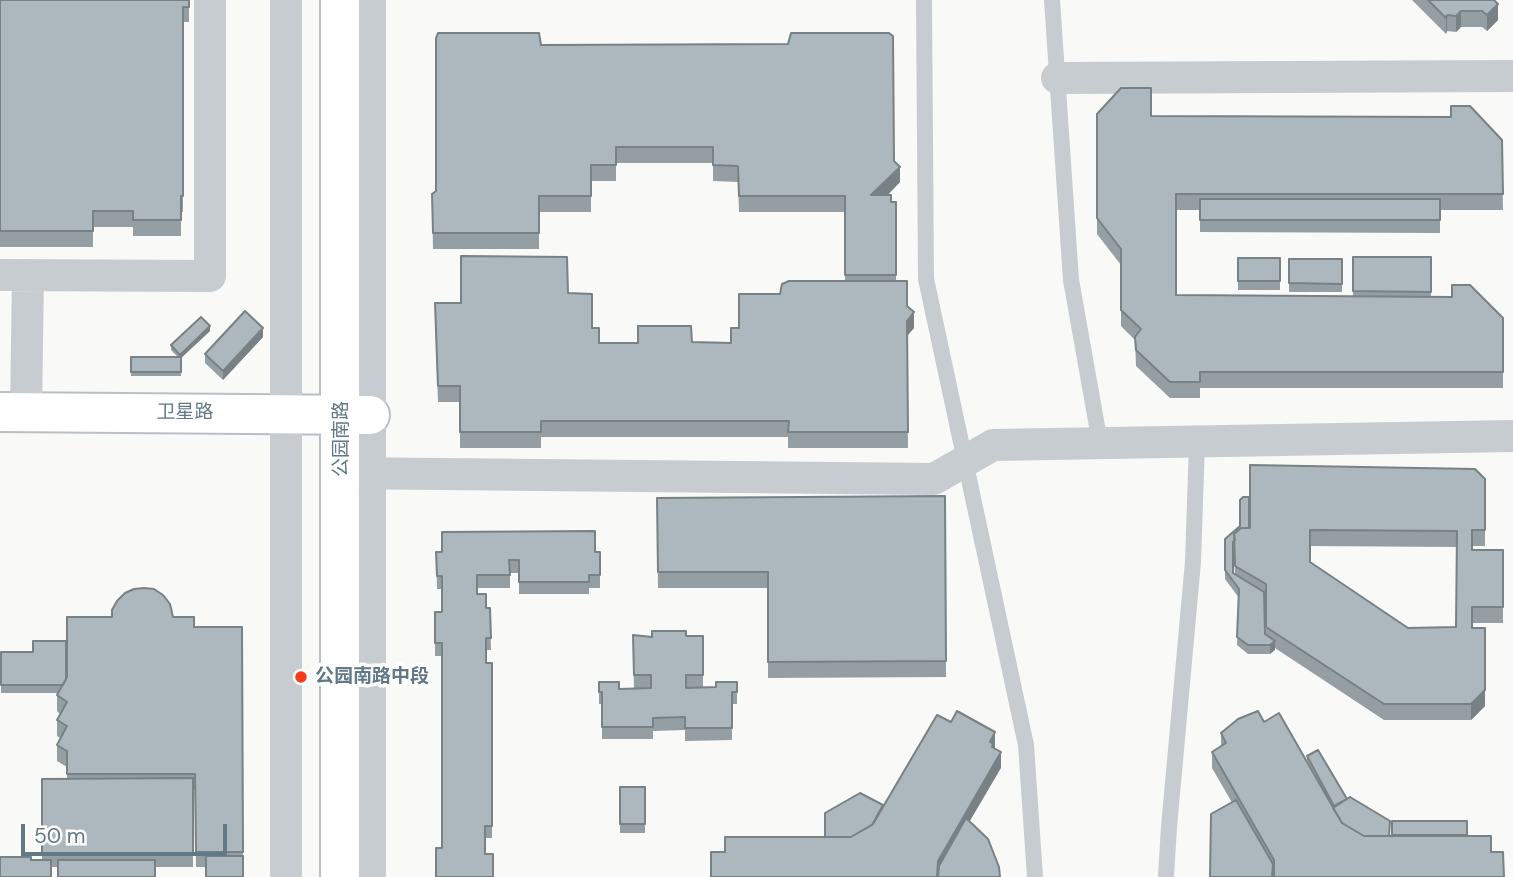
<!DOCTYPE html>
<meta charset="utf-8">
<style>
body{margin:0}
#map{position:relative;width:1513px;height:877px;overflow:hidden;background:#f9f9f7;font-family:"DM Sans",sans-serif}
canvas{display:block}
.scale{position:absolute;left:21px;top:824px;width:206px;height:32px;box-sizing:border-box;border:4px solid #617885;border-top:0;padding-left:9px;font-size:21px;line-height:24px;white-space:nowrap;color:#617885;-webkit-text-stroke:5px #fff;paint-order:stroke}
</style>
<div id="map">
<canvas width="1513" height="877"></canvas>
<div class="scale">50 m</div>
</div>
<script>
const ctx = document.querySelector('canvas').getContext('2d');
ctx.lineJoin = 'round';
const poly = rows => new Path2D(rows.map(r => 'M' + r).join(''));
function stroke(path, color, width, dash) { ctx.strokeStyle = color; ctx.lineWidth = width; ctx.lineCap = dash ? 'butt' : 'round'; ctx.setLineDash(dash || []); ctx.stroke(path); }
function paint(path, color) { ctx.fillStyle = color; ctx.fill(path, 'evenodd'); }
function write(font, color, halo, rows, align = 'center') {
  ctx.font = font + ' "DM Sans","Noto Sans SC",sans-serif'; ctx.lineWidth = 7; ctx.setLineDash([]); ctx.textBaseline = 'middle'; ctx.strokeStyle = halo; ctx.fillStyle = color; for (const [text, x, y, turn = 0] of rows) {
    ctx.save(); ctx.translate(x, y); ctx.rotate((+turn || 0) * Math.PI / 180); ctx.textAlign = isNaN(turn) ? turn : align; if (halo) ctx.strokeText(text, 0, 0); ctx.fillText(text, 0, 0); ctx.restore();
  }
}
const lane = poly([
 [924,0,926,279,1026,745,1035,877],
 [1052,0,1071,280,1100,443],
 [1166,877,1169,827,1193,562,1197,442]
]);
const street = poly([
 [286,0,286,877],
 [370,0,370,877],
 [1057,78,1513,76],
 [0,275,210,276,210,0],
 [26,412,28,275],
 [342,473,934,479,993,445,1513,436]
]);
const secondary = poly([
 [0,412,370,415],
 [340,877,340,0]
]);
const wall = poly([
 [0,0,189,0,189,22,183,22,183,212,181,212,181,236,133,236,133,227,93,227,93,247,0,247],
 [1412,0,1494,0,1498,20,1487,31,1482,27,1461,27,1456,32,1447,31,1446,34],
 [541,45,894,161,900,182,888,195,891,202,896,202,896,281,907,306,914,328,907,336,908,448,788,448,788,437,541,437,541,448,460,448,460,402,438,402,435,319,461,303,568,293,592,328,599,343,692,342,731,343,739,328,780,294,845,281,845,212,739,212,738,182,713,181,713,163,616,163,616,181,591,181,591,212,539,212,539,249,433,249,432,194,436,191],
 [1097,114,1151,116,1502,140,1503,210,1440,210,1440,233,1200,232,1200,210,1176,210,1176,295,1353,296,1353,257,1431,257,1431,297,1503,318,1503,388,1200,388,1200,398,1170,398,1136,366,1135,340,1121,326,1121,265,1097,234],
 [1238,258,1280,258,1280,290,1238,290],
 [1289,259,1342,259,1342,292,1289,292],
 [210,331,181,358,181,376,131,376,131,357,178,357,171,350,171,345],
 [263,337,223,380,205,363,205,354],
 [1485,479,1485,546,1472,546,1472,550,1503,550,1503,623,1472,623,1485,706,1471,720,1384,720,1275,648,1270,654,1248,654,1237,645,1239,598,1225,579,1225,539,1240,526,1249,497],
 [1310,546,1457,547,1456,627,1408,628,1310,562],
 [1234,549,1235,574,1233,573,1233,550],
 [1264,599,1266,600,1266,635,1265,634],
 [945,496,946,677,768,678,768,588,658,588,657,498],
 [436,552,600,552,600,588,589,588,589,594,519,594,519,573,510,573,510,588,477,588,477,594,486,608,490,608,491,650,486,650,486,663,492,663,492,838,485,838,485,854,493,877,442,848,442,656,435,656,435,612,442,612,442,589,437,589],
 [173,617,194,627,242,627,243,877,206,867,196,867,195,790,193,790,193,867,51,867,31,860,42,860,42,779,67,779,67,767,57,761,57,745,60,738,57,736,57,720,60,714,57,711,57,695,58,693,1,693,1,652,66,679],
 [633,635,652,637,703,636,703,687,716,687,737,682,737,704,732,704,732,740,685,741,685,730,653,731,653,739,602,739,602,704,599,704,599,682,619,689,651,688,634,688],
 [1264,722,1327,796,1307,760,1307,756,1347,799,1390,836,1467,836,1491,852,1274,875,1212,768,1212,752,1221,747,1221,733],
 [620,787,645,787,645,833,620,833]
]);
const shadedWall = poly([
 [1498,4,1498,20,1487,31,1487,15],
 [1461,11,1461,27,1456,32,1456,16],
 [1447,15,1447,31,1446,34,1446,18],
 [900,167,900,182,871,211,871,195],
 [914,312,914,328,907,336,907,321],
 [210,326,210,331,180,359,180,355],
 [263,328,263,337,223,380,223,371],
 [1275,641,1275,650,1270,654,1270,645],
 [1485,690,1485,706,1471,720,1471,704],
 [995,732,995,748,993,752,990,742],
 [1001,752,1001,768,937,877,938,861]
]);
const building = poly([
 [0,0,189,0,189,7,183,7,183,196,181,196,181,220,133,220,133,211,93,211,93,231,0,231,0,0],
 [1428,0,1494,0,1498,4,1487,15,1482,11,1461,11,1456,16,1447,15,1446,18,1428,0],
 [438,33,539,33,541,45,788,44,791,33,889,33,893,36,894,161,900,167,871,195,891,195,891,202,896,202,896,275,845,275,845,196,739,196,738,166,713,165,713,147,616,147,616,165,591,165,591,196,539,196,539,233,433,233,432,194,436,191,436,38,438,33],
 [1121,88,1151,88,1151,116,1451,117,1451,106,1470,106,1502,140,1503,194,1176,194,1176,295,1452,297,1452,285,1470,285,1503,318,1503,372,1200,372,1200,382,1170,382,1136,350,1135,337,1141,329,1121,310,1121,249,1097,218,1097,114,1121,88],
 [1200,199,1440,199,1440,220,1200,220,1200,199],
 [461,256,567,257,568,293,592,294,592,328,599,328,599,343,638,343,638,326,691,326,692,342,731,343,731,328,739,328,739,294,780,294,782,284,789,281,907,281,907,306,914,312,907,321,908,432,788,432,789,421,541,421,541,432,460,432,460,386,438,386,435,303,461,303,461,256],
 [1353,257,1431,257,1431,292,1353,291,1353,257],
 [1238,258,1280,258,1280,281,1238,281,1238,258],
 [1289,259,1342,259,1342,284,1289,283,1289,259],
 [245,311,263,328,223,371,205,354,245,311],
 [201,317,210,326,180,355,171,345,201,317],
 [131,357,181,357,181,372,131,372,131,357],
 [1250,465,1475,469,1485,479,1485,530,1472,530,1472,550,1503,550,1503,607,1472,607,1472,628,1485,628,1485,690,1471,704,1384,704,1266,627,1266,584,1235,566,1234,534,1241,528,1250,528,1250,465],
 [1310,530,1457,531,1456,627,1408,628,1310,562,1310,530],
 [945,496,946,661,768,662,768,572,658,572,657,498,945,496],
 [1243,497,1249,497,1249,528,1241,528,1234,534,1235,540,1233,542,1233,573,1264,592,1265,634,1275,641,1270,645,1248,645,1237,637,1239,589,1225,570,1225,539,1240,526,1240,500,1243,497],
 [595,531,595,552,600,552,600,575,589,575,589,582,519,582,519,560,509,560,510,575,477,575,477,594,486,594,486,608,490,608,491,638,486,638,486,663,492,663,492,826,485,826,485,854,493,854,493,877,436,877,436,848,442,848,442,643,435,643,435,612,442,612,442,576,437,576,436,552,442,552,442,532,595,531],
 [144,588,154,589,163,595,170,604,173,617,194,617,194,627,242,627,243,852,196,852,195,774,67,774,67,751,57,745,67,726,57,720,67,702,57,695,67,677,67,617,112,617,112,610,117,601,125,593,134,589,144,588],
 [652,631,686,631,686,636,703,636,703,675,686,675,686,688,716,687,716,682,737,682,737,692,732,692,732,728,685,728,685,717,653,718,653,727,602,727,602,692,599,692,599,682,619,682,619,689,651,688,651,675,634,675,633,635,652,637,652,631],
 [33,641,66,641,66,679,63,685,1,685,1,652,33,652,33,641],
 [957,711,995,732,990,742,993,743,992,747,1001,752,938,861,937,877,711,877,711,852,725,852,725,837,851,837,873,824,937,715,951,722,957,711],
 [1258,711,1264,722,1279,713,1342,823,1364,836,1491,836,1491,852,1503,852,1504,877,1274,877,1274,860,1212,752,1226,743,1221,733,1238,719,1258,711],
 [1318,750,1347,799,1334,806,1307,756,1318,750],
 [193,778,193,854,42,855,42,779,193,778],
 [620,787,645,787,645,824,620,824,620,787],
 [860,793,883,805,872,825,851,837,825,837,825,813,860,793],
 [1350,797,1390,821,1389,836,1364,836,1342,823,1333,808,1350,797],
 [1236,800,1273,864,1272,877,1210,877,1211,814,1236,800],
 [966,818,988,839,999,867,1000,877,938,877,939,866,966,818],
 [1392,821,1467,821,1467,835,1392,835,1392,821],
 [206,856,243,856,243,877,206,877,206,856],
 [0,857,31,857,31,860,51,860,51,877,0,877,0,857],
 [58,860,155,860,155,877,58,877,58,860]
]);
const markers = [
 [301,677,7,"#f63b1a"]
];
const streetNames = [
 ["卫星路",185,413],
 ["公园南路",342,439,-90]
];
const poiNames = [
 ["公园南路中段",315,677]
];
stroke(secondary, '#b8c0c4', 42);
stroke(lane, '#c6cccf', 16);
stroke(street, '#c6cccf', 32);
stroke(secondary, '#fff', 38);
paint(wall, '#949ea3');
paint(shadedWall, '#788184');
paint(building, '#acb8bd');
stroke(building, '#788184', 2);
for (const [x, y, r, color] of markers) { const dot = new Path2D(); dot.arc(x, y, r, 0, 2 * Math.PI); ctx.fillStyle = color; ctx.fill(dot); stroke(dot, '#fff', 2.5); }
write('19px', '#617885', '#fff', streetNames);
write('bold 19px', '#617885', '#fff', poiNames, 'left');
</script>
